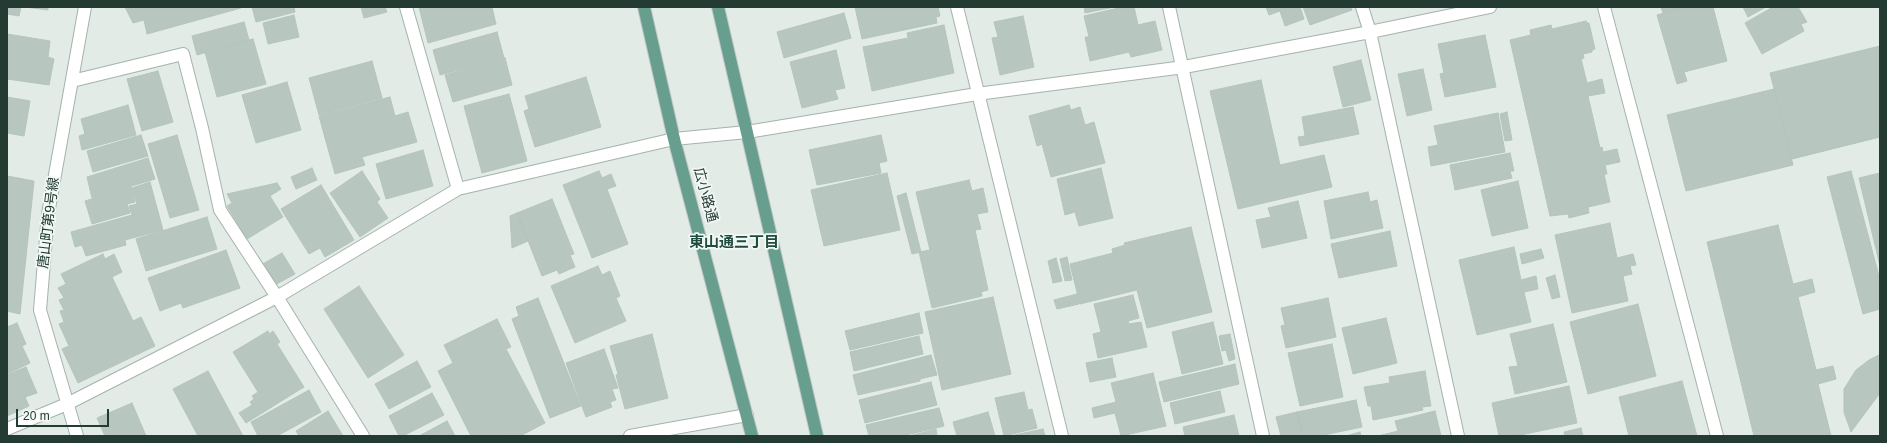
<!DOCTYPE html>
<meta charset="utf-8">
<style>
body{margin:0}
#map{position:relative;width:1887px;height:443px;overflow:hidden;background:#e2ebe6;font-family:Helvetica,sans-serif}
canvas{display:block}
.frame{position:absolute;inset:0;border:8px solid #233b33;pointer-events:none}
.scale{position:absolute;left:16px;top:409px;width:93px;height:18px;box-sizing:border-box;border:2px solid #233b33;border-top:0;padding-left:5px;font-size:12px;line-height:14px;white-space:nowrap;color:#233b33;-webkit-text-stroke:3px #f2f8f5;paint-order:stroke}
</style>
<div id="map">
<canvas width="1887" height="443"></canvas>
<div class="frame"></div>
<div class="scale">20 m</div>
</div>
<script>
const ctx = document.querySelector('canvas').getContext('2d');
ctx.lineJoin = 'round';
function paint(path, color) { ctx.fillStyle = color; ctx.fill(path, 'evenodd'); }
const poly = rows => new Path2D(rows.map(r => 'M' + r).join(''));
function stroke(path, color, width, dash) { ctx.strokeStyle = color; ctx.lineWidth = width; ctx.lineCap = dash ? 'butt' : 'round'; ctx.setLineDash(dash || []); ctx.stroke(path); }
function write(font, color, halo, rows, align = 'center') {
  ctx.font = font + ' Helvetica,"Noto Sans JP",sans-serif'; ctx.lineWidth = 3.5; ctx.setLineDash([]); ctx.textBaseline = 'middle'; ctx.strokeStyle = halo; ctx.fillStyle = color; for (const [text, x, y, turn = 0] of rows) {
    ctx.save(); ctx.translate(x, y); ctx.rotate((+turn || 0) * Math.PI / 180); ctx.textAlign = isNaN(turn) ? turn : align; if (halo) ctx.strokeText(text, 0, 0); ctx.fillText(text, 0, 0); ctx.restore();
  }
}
const building = poly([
 [7,7,21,7,19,16,7,14,7,7],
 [25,7,48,7,48,10,25,7],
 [125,7,241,7,241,8,147,34,144,20,133,23,125,7],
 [252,7,294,7,295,12,256,22,252,7],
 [361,7,385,7,387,12,364,18,361,7],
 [419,7,492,7,496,24,428,43,419,7],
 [855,7,938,7,940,16,936,17,937,23,862,39,855,7],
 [1084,7,1114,7,1085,13,1084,7],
 [1123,7,1134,7,1138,25,1155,21,1162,50,1131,57,1129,52,1090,61,1085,37,1089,37,1084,16,1123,7],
 [1266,7,1300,7,1304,19,1285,26,1280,11,1269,15,1266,7],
 [1303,7,1351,7,1352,10,1310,25,1303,7],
 [1661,7,1685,7,1663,13,1661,7],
 [1685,7,1713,7,1727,61,1684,72,1687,81,1677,84,1657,15,1685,7],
 [1743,7,1766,7,1748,17,1743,7],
 [1773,7,1798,7,1807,22,1801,24,1804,31,1762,54,1745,23,1773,7],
 [844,13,851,38,784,58,777,32,844,13],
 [294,15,299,37,268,44,263,23,294,15],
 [1023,16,1034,67,1000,75,992,38,998,37,994,22,1023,16],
 [1586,21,1587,23,1589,23,1595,49,1592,50,1592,52,1583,54,1584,58,1581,59,1587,83,1602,79,1605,93,1588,96,1600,148,1602,147,1603,152,1617,149,1620,162,1605,165,1607,174,1604,174,1610,202,1588,207,1589,213,1569,218,1568,214,1550,216,1510,40,1531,35,1530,30,1551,25,1552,29,1586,21],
 [244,22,249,40,197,55,192,36,244,22],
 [944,25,954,73,872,91,863,47,908,38,907,33,944,25],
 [497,32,504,58,440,75,433,50,497,32],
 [7,34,50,41,48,57,54,59,49,85,7,79,7,34],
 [1485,35,1496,87,1445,97,1440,74,1444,73,1438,44,1485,35],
 [253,39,266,84,217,97,205,52,253,39],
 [1880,46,1880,137,1792,159,1770,73,1880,46],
 [836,50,845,88,835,90,838,99,802,108,790,62,836,50],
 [505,58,512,85,453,102,445,75,505,58],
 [1361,60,1371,100,1343,107,1333,67,1361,60],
 [372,61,382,98,319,115,309,78,372,61],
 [1423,69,1432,110,1407,116,1398,74,1423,69],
 [158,71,173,122,142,131,127,79,158,71],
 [586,77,601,127,535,147,524,111,529,109,525,96,586,77],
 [1261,80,1280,165,1324,155,1332,187,1238,209,1210,91,1261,80],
 [287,82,301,130,256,143,242,95,287,82],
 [1774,89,1793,165,1686,191,1667,115,1774,89],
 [509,94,527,161,482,173,464,106,509,94],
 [7,97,30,101,24,136,7,133,7,97],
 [390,97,395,116,408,112,417,142,362,157,365,165,335,174,319,116,390,97],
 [128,105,136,135,82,150,79,136,85,134,81,119,128,105],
 [1069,105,1071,110,1080,107,1085,125,1094,122,1105,163,1051,177,1042,144,1037,146,1029,116,1069,105],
 [1353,107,1359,134,1300,146,1298,137,1305,136,1302,117,1353,107],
 [1507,112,1512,140,1505,141,1500,114,1507,112],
 [1498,113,1505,152,1431,166,1428,147,1438,145,1434,126,1498,113],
 [141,135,148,156,93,172,87,151,141,135],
 [177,135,199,210,170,218,148,144,177,135],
 [881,135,887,161,879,163,881,173,817,185,809,150,881,135],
 [423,150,433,186,386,199,376,164,423,150],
 [1510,153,1514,171,1510,171,1512,178,1455,190,1450,165,1510,153],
 [148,158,155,179,92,198,87,177,148,158],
 [312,168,317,180,296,189,291,177,312,168],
 [1101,168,1113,218,1079,226,1075,212,1065,215,1057,179,1101,168],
 [362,171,380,199,377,202,388,218,360,237,330,193,362,171],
 [599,171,602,178,611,174,616,186,607,189,628,244,592,258,563,185,599,171],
 [1851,171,1880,280,1880,309,1863,314,1827,177,1851,171],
 [887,173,900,230,824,246,811,190,887,173],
 [1880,173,1880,266,1859,178,1880,173],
 [7,176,34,181,20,314,7,311,7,176],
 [969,180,972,191,983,188,988,212,977,214,981,229,975,230,988,290,981,292,982,296,932,308,919,252,930,250,916,192,969,180],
 [1518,181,1528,228,1492,236,1481,190,1518,181],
 [150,182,163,230,125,240,126,245,86,256,82,245,75,247,71,232,132,215,129,206,137,204,132,188,150,182],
 [277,183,281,189,270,196,283,217,247,239,227,206,232,203,227,194,277,183],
 [321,185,354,240,325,257,320,248,309,254,281,209,321,185],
 [131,187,135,202,127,204,130,213,92,224,85,201,131,187],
 [1368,192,1370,202,1377,200,1383,228,1331,239,1324,201,1368,192],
 [906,193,921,252,912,254,897,196,906,193],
 [552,199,574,254,570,255,575,267,559,274,557,270,542,276,517,213,552,199],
 [1298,201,1307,238,1262,248,1256,220,1271,217,1268,208,1298,201],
 [517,213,528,241,512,248,510,216,517,213],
 [207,217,217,249,146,271,136,239,207,217],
 [1610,223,1617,258,1633,254,1636,265,1630,266,1632,274,1623,276,1628,301,1572,313,1555,235,1610,223],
 [1778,225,1793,284,1812,279,1815,292,1798,297,1816,370,1833,366,1836,379,1818,384,1831,436,1754,436,1707,242,1778,225],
 [1191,227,1212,312,1147,328,1137,290,1080,304,1070,264,1113,253,1112,249,1125,245,1124,243,1191,227],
 [1390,231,1397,266,1339,278,1331,244,1390,231],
 [1514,247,1521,280,1536,276,1538,289,1524,292,1531,322,1477,335,1459,260,1514,247],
 [1541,249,1544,258,1522,264,1520,254,1541,249],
 [226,250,240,288,183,308,181,303,160,311,148,278,226,250],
 [282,253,295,274,273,286,261,265,282,253],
 [103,254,105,259,114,254,122,272,112,277,133,321,141,317,155,346,78,383,62,349,69,346,59,324,64,322,60,311,64,310,59,300,64,298,58,288,66,284,61,274,103,254],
 [1067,257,1072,280,1065,281,1060,259,1067,257],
 [1056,258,1062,281,1053,283,1048,261,1056,258],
 [598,266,602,275,610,271,620,296,616,298,626,321,575,343,551,286,598,266],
 [1555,275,1560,297,1552,299,1546,278,1555,275],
 [359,286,404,355,368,378,324,309,359,286],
 [1077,294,1079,304,1057,309,1054,300,1077,294],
 [1133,295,1139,318,1128,321,1129,324,1141,322,1147,347,1098,358,1093,334,1101,332,1094,304,1133,295],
 [993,297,1011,374,942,390,925,312,993,297],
 [538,298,581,406,550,418,512,319,519,316,516,307,538,298],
 [1328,298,1336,337,1286,348,1281,326,1285,325,1281,308,1328,298],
 [1638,304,1656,376,1588,394,1570,322,1638,304],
 [919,313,923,333,850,350,845,331,919,313],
 [1386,318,1397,363,1353,374,1342,328,1386,318],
 [497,319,511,347,506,349,545,423,520,436,513,436,512,434,508,436,471,436,438,371,453,363,444,345,497,319],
 [1213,322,1223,364,1182,374,1172,332,1213,322],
 [17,323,26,344,22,346,30,363,7,374,7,327,17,323],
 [1553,324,1567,382,1515,394,1509,367,1518,366,1510,334,1553,324],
 [268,331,269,334,273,331,280,342,277,344,304,387,246,423,239,413,252,405,250,402,254,399,252,396,258,392,233,352,268,331],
 [652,334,659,362,618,374,610,346,652,334],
 [1230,334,1235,359,1229,361,1226,350,1222,351,1219,336,1230,334],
 [919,336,923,354,854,371,850,352,919,336],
 [1332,344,1343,397,1300,406,1288,353,1332,344],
 [604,349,618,388,612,389,616,400,610,402,612,407,586,417,566,363,604,349],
 [931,355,937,375,920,379,920,381,858,395,853,375,931,355],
 [1879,355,1880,355,1880,393,1851,432,1844,412,1844,389,1856,370,1869,360,1879,355],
 [1112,358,1116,377,1090,382,1086,363,1112,358],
 [417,361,431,387,389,409,375,384,417,361],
 [659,363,668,398,625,409,616,375,659,363],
 [1235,364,1239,384,1164,402,1159,382,1235,364],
 [26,367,37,393,25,397,29,406,7,416,7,375,26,367],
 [208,371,243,436,198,436,173,389,208,371],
 [1425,371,1431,406,1422,407,1423,410,1373,420,1371,406,1368,406,1364,387,1390,383,1389,377,1425,371],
 [1153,373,1166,426,1121,436,1115,413,1094,418,1092,408,1116,402,1111,383,1153,373],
 [1682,381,1697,436,1629,436,1619,397,1682,381],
 [931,382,937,405,865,423,859,400,931,382],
 [1569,386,1577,423,1516,436,1499,436,1492,403,1569,386],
 [309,390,321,412,277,436,258,436,251,422,309,390],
 [1220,391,1225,412,1175,424,1170,403,1220,391],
 [1024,392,1028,410,1032,409,1037,428,1004,436,995,398,1024,392],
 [432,393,444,415,403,436,399,436,389,416,432,393],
 [1356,400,1362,427,1319,436,1303,436,1297,412,1356,400],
 [132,403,146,436,105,436,97,418,132,403],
 [939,408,944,426,902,436,869,436,866,425,939,408],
 [328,411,343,436,299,436,296,431,328,411],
 [1435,411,1441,436,1378,436,1398,431,1395,421,1435,411],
 [988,412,995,436,957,436,953,422,988,412],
 [1297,412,1303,436,1281,436,1276,417,1297,412],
 [1234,415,1239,436,1185,436,1183,427,1234,415],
 [447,421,455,436,419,436,447,421],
 [1581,428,1583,436,1565,436,1564,432,1581,428],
 [936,429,937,436,909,436,936,429],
 [1043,429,1045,436,1010,436,1043,429],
 [1360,432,1361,436,1346,436,1360,432]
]);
const minor = poly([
 [406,7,458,189],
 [957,7,1062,436],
 [1169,7,1263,436],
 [1362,7,1370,32,1458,436],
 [1604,7,1717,436],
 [72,81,183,54,202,128,220,210,277,297,363,436],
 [7,429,67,404,277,297,458,189,674,139,747,132,977,94,1184,67,1370,32,1490,7],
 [77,436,40,310,48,214,85,7],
 [630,436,747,415]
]);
const primary = poly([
 [644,7,674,139,752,436],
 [718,7,817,436]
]);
const streetNames = [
 ["広小路通",705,195,75],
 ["唐山町第9号線",49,223,-83]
];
const neighbourhoodNames = [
 ["東山通三丁目",734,243]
];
paint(building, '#b7c6bf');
stroke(building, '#b4c4bd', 1);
stroke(minor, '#a5b3ad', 14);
stroke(primary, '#c1c8c6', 14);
stroke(minor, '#fff', 12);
stroke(primary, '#689e8e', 12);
write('14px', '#233b33', '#f2f8f5', streetNames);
write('bold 15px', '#204c3f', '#f2f8f5', neighbourhoodNames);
</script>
